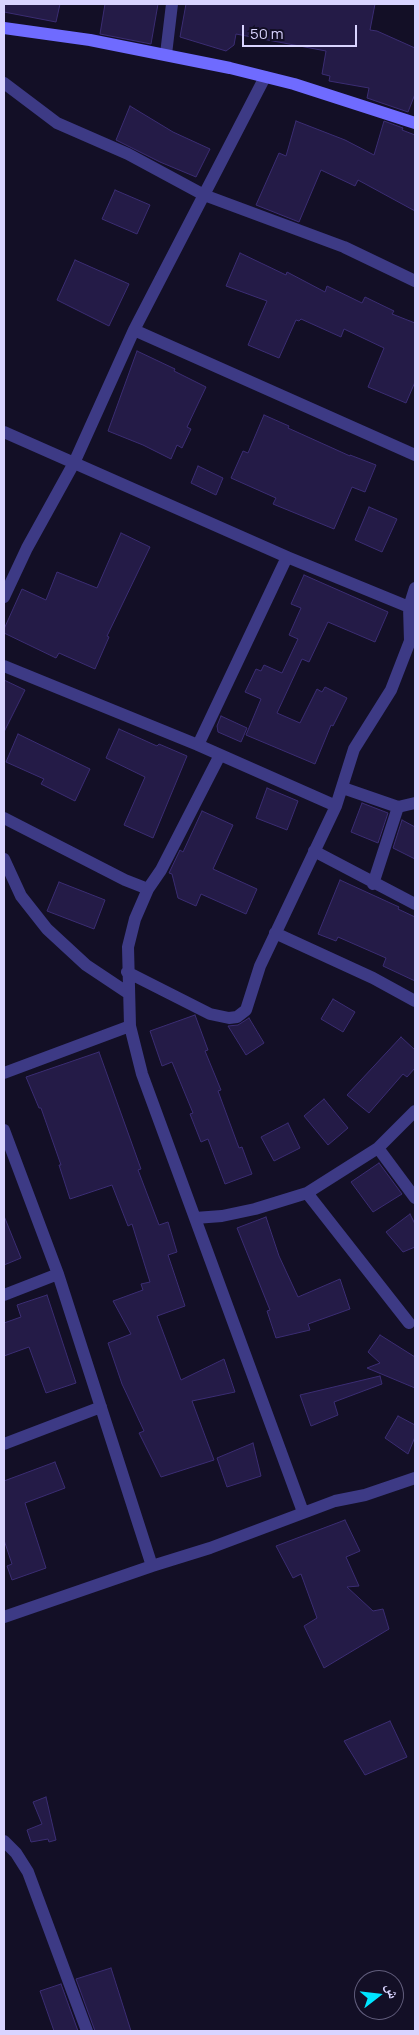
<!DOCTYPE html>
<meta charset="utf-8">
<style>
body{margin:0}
#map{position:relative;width:419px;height:2035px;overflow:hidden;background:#130f26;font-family:Manrope,"Noto Naskh Arabic",sans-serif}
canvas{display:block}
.frame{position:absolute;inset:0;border:5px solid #d9d4ff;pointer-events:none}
.north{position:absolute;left:354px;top:1970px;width:50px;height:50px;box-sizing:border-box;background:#130f26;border:1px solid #625e7d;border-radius:50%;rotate:74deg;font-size:14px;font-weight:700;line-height:20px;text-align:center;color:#d9d4ff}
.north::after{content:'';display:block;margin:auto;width:18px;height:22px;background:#00e5ff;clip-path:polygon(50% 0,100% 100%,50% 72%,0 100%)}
.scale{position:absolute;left:242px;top:25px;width:115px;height:22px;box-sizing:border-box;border:2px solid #d9d4ff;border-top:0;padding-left:6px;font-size:15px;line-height:18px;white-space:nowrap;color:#d9d4ff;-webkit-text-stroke:4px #130f26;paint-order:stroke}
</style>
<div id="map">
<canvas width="419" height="2035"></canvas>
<div class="frame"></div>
<div class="north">ش</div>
<div class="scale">50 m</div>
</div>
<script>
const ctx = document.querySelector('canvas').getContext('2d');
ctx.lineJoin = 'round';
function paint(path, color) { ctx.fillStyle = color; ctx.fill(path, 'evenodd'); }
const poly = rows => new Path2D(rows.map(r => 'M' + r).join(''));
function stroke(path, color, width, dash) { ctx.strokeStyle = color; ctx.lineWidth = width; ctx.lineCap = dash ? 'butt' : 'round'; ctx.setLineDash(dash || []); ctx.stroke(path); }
const building = poly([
 [4,4,60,4,56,22,4,12,4,4],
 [105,4,158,4,151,44,100,34,105,4],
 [186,4,375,4,370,30,377,31,415,48,415,94,408,112,367,98,369,88,329,81,330,76,322,74,326,51,236,34,234,45,226,51,180,37,186,4],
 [130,106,173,132,210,149,196,177,160,162,116,140,130,106],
 [296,121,345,140,374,155,384,121,403,128,402,130,415,135,415,211,358,180,355,186,321,170,299,222,256,205,279,153,286,156,296,121],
 [115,190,150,205,137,234,102,219,115,190],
 [240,253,286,275,287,272,325,292,327,286,362,303,365,297,394,311,392,314,415,323,415,382,406,403,368,387,384,348,344,329,341,337,301,319,299,321,296,320,279,358,248,345,267,301,226,286,240,253],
 [75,260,129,284,109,326,57,300,75,260],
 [137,351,175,369,174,371,206,387,187,427,191,429,182,448,177,445,171,459,143,445,108,431,137,351],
 [264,415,289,426,288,428,350,456,350,455,376,465,365,492,352,487,334,529,273,504,276,498,231,478,243,451,248,453,264,415],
 [198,466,223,478,216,495,191,483,198,466],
 [369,507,397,519,382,552,355,540,369,507],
 [121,533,150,547,107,636,109,637,95,669,59,653,56,658,4,633,4,629,22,589,46,600,57,572,97,588,121,533],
 [304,575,388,612,375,642,328,622,309,662,302,659,277,713,300,723,317,689,322,692,325,687,347,698,333,726,331,725,315,764,246,735,261,699,245,692,256,669,261,671,264,665,282,673,298,639,289,635,301,608,291,604,304,575],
 [4,680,25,690,4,732,4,680],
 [221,716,247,728,241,742,218,732,217,726,221,716],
 [119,729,157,746,159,744,187,756,153,838,124,825,145,777,106,758,119,729],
 [18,734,90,769,75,801,41,784,44,779,6,762,18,734],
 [267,788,298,801,287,830,256,818,267,788],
 [362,803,388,813,378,843,351,832,362,803],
 [202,811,233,825,213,869,257,889,246,914,201,894,196,906,178,898,172,874,169,873,180,850,183,852,202,811],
 [402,820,415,827,415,859,393,848,402,820],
 [340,880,399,907,398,909,415,917,415,981,383,966,386,958,338,937,336,941,318,934,340,880],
 [59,882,105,900,94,929,47,911,59,882],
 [333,999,355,1012,343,1032,321,1019,333,999],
 [195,1015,208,1050,205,1051,221,1090,218,1091,239,1148,242,1147,252,1174,225,1184,208,1139,201,1142,190,1114,193,1113,172,1062,162,1066,150,1031,195,1015],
 [249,1018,264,1043,246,1055,228,1026,238,1025,249,1018],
 [401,1037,415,1050,415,1068,407,1077,403,1074,369,1113,347,1095,401,1037],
 [99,1052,141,1169,138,1170,159,1225,168,1222,177,1252,168,1255,185,1306,157,1316,181,1380,224,1359,235,1392,192,1401,214,1460,161,1477,139,1433,144,1431,122,1384,108,1343,131,1334,113,1301,143,1290,141,1284,150,1282,132,1224,128,1226,112,1185,70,1199,59,1165,61,1165,41,1108,39,1108,26,1077,99,1052],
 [324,1099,348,1128,328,1145,304,1116,324,1099],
 [288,1123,300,1148,274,1161,261,1137,288,1123],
 [379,1163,402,1194,373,1212,351,1182,379,1163],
 [410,1214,415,1224,415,1247,403,1252,386,1232,410,1214],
 [4,1216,21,1258,4,1265,4,1216],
 [266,1217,279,1256,298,1297,340,1279,350,1309,308,1324,310,1330,276,1338,267,1311,270,1310,237,1228,266,1217],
 [47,1295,76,1383,46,1393,29,1347,4,1356,4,1323,21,1317,17,1305,47,1295],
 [380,1335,415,1357,415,1388,367,1368,380,1363,368,1352,380,1335],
 [380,1376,382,1384,334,1402,338,1415,311,1426,300,1395,380,1376],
 [398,1416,415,1425,415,1437,408,1454,385,1438,398,1416],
 [253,1443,261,1476,227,1487,217,1458,253,1443],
 [55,1462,65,1488,25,1503,46,1568,12,1580,7,1566,12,1564,4,1540,4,1481,55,1462],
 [345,1520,360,1551,346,1557,359,1586,347,1587,373,1611,383,1609,389,1629,324,1668,304,1626,317,1618,301,1574,293,1578,276,1546,345,1520],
 [390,1721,407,1757,365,1775,344,1741,390,1721],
 [46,1797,56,1840,49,1842,48,1839,31,1842,27,1830,42,1824,33,1802,46,1797],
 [111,1968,131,2031,95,2031,76,1979,111,1968],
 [61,1984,78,2031,54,2031,40,1991,61,1984]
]);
const street = poly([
 [166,54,172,4],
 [265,77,134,330,415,455],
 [4,83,57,123,128,154,204,195,344,247,415,281],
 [4,432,287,557,409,607],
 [4,597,27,548,74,463,134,330],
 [4,666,198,745,336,806],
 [198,745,287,557],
 [343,788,398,807,415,803],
 [4,818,125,880,148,889,161,870,220,755],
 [314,851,415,904],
 [4,859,21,896,47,929,86,965,128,993],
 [373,884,398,807],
 [148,889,135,919,128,947,130,1026,142,1074,303,1512],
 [275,933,373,978,415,1001],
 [127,972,210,1014,229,1018,237,1017,246,1010,260,966,336,806,354,749,391,690,410,641,409,607,415,588],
 [4,1073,130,1026],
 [4,1130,58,1274,152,1566],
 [378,1148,415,1198],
 [307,1193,409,1323],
 [195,1218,222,1216,255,1209,307,1193,378,1148,415,1111],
 [4,1295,58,1274],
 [4,1444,101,1407],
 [4,1617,152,1566,210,1548,335,1501,365,1495,415,1478],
 [4,1841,16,1853,28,1872,87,2031]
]);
const secondary = poly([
 [4,28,90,40,230,68,294,84,415,123]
]);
paint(building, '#241b47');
stroke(building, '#3b2d73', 1);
stroke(street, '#3d3a85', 12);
stroke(secondary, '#6f6bff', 12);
</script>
